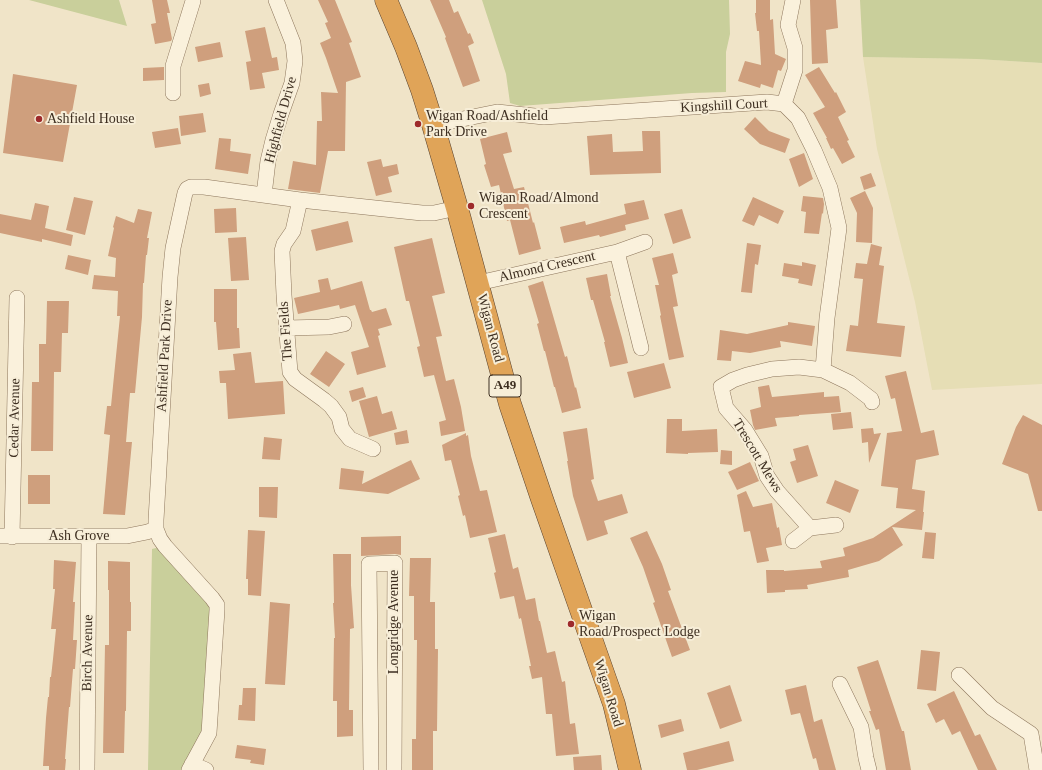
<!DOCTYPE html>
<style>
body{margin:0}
canvas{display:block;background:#f0e4c8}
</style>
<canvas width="1042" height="770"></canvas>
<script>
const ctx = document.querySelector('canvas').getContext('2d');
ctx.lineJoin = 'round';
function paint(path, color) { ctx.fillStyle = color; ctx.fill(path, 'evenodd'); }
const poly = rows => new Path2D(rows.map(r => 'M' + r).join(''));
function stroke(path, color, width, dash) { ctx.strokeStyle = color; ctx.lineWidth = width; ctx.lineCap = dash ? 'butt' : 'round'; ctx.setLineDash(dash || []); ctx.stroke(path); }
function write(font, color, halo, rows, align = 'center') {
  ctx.font = font + ' Georgia,serif'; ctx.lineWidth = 4; ctx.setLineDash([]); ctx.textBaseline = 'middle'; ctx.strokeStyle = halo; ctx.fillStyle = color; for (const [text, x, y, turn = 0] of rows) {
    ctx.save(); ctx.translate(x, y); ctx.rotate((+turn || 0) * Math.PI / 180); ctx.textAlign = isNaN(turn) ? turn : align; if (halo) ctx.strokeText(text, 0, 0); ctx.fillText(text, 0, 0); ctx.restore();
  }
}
const farmland = poly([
 [863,57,977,59,1042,63,1042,384,932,390,915,302,877,149]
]);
const green = poly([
 [29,0,119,0,127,26],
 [482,0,729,0,730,34,726,52,726,92,692,93,520,106,510,103,506,74],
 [860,0,1042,0,1042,63,977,59,863,57],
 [160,547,206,600,213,615,202,740,184,770,148,770,152,549]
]);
const building = poly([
 [152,0,167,0,170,13,167,13,172,39,171,41,155,44,151,24,156,23],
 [318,0,335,0,352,42,349,43,361,77,346,82,345,151,328,151,320,193,288,189,293,161,316,165,317,121,322,121,321,92,338,93,326,58,320,43,331,38,325,23,328,22],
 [430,0,449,0,454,13,458,11,468,34,470,33,474,43,468,46,480,81,463,87,445,38,446,37],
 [756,0,770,0,770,20,773,19,775,54,786,59,781,71,778,70,773,88,761,84,760,88,738,81,745,61,761,65,759,31,757,31,755,13,756,13],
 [810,0,836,0,838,28,826,30,828,63,812,64],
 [265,27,272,58,277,57,279,70,262,73,265,88,250,90,246,62,251,61,245,31],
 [220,42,223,57,198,62,195,47],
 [164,67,164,80,143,81,143,68],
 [819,67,835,93,836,92,846,112,838,117,849,140,847,141,855,157,842,164,833,148,831,149,826,138,827,138,813,113,825,107,805,75],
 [13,74,77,85,63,162,3,153],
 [209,83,211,94,200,97,198,85],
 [203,113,206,132,181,136,179,116],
 [755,117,769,131,790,139,785,153,760,144,744,129],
 [178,128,181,144,155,148,152,132],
 [642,131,660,131,661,173,590,175,587,136,612,134,613,152,643,151],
 [507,132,512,152,503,154,514,189,524,187,533,223,534,222,541,249,519,255,510,220,507,221,499,185,491,187,484,165,486,164,480,139],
 [219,138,231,139,230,151,251,154,248,174,215,169],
 [804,153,813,179,799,187,789,159],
 [381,159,383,167,397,164,399,174,388,177,392,192,376,196,367,162],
 [871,173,876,186,864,190,860,177],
 [865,191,873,208,872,243,856,242,857,213,850,198],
 [803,196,823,198,824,204,823,214,822,213,819,234,804,233,806,212,801,211],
 [74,197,93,201,85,235,66,230],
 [753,197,784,211,778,224,759,215,754,226,742,221],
 [644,200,649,219,625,225,626,230,600,237,599,235,564,243,560,227,585,221,586,225,626,214,624,204],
 [35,203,49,206,45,228,73,235,71,246,42,239,42,242,0,233,0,214,31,220],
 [236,208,237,232,215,233,214,209],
 [138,209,152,212,147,238,149,238,147,255,146,255,144,283,143,283,142,317,135,393,130,393,126,442,132,442,125,515,103,514,110,435,104,434,107,406,111,406,120,316,117,316,118,291,92,289,94,275,115,277,116,258,108,256,114,228,113,227,116,216,134,223],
 [682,209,691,238,673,244,664,214],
 [348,221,353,242,316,251,311,230],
 [246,237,249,280,231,281,228,238],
 [432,238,445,293,432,296,442,336,436,337,446,381,454,379,461,407,465,431,441,436,439,422,446,420,434,375,424,377,417,347,420,346,409,301,406,301,394,247],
 [747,243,761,245,758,265,755,264,752,293,741,292],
 [871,244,882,247,879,265,884,266,877,323,905,326,901,357,846,351,850,325,858,326,863,279,854,278,856,263,867,264],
 [673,253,678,273,672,275,678,306,673,307,684,357,669,360,660,316,661,315,655,285,659,285,652,258],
 [68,255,91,260,88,275,65,269],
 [802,262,816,265,812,286,798,283,799,279,782,276,784,263,802,266],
 [607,274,611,296,610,296,622,338,628,363,610,367,604,342,605,342,593,300,591,300,586,278],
 [328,278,331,290,362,281,370,310,371,310,372,312,386,308,392,325,378,329,380,335,378,336,386,367,357,375,351,352,369,347,355,305,340,309,339,305,298,314,294,298,320,292,318,280],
 [543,281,565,357,567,356,575,388,576,387,581,408,562,413,555,387,554,387,545,351,544,351,537,324,539,323,528,286],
 [214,289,237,289,237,328,239,328,240,348,218,350,216,322,214,322],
 [47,301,69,301,68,333,62,333,61,372,54,372,53,451,31,451,32,382,39,382,39,344,46,344],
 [788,322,815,326,812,346,780,341,781,347,750,353,732,351,731,361,717,360,720,330,747,334,788,325],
 [326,351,345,364,329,387,310,374],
 [251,352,255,383,283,381,285,414,228,419,226,383,220,383,219,371,235,370,233,354],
 [664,363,671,388,634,398,627,372],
 [906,371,921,433,934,430,939,455,916,460,912,489,925,491,923,512,924,512,922,530,892,527,903,545,879,561,848,570,849,577,807,585,808,589,785,590,785,592,767,593,766,570,784,570,784,571,822,568,820,561,845,556,843,548,873,538,916,510,896,508,898,488,881,486,887,433,902,431,895,398,891,399,885,376],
 [769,385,772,397,824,392,824,397,839,396,841,412,799,415,799,416,775,418,777,426,755,430,753,425,750,410,761,407,758,387],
 [363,387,366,397,352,402,349,391],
 [377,396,382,414,392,411,397,429,369,437,359,401],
 [851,412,853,428,833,430,831,414],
 [1023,415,1042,425,1042,511,1038,511,1028,474,1002,464,1016,427],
 [667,419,682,419,682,431,717,429,718,452,688,453,688,454,666,453],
 [587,428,594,479,591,480,598,501,622,494,628,513,604,521,608,534,587,541,573,496,567,461,568,461,563,432],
 [873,428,874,434,881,433,869,463,868,442,862,443,861,429],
 [407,430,409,443,396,445,394,433],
 [466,433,466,436,468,435,471,456,480,491,487,490,497,532,470,538,465,515,463,516,458,496,460,495,451,460,445,461,442,445],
 [264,437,282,439,280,460,262,459],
 [808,445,818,476,797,483,790,462,796,460,793,449],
 [721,450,732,451,732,465,720,464],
 [411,460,420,479,388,494,339,489,341,468,364,471,362,484],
 [750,462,759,481,737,490,728,472],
 [28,475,50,475,50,504,28,504],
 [835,480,859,490,850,513,826,503],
 [259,487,278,487,277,518,259,517],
 [746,491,753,507,772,503,777,528,779,527,782,545,766,548,769,561,757,563,750,531,744,532,737,495],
 [248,530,265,531,261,596,248,595,248,579,246,579],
 [647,531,662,564,671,590,668,591,690,650,672,657,653,603,655,602,643,567,630,538],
 [925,532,936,533,934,559,922,558],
 [505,534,513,569,518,567,526,600,535,598,539,621,540,621,547,653,555,651,562,682,565,681,570,724,575,723,579,754,556,756,552,714,546,714,542,677,532,679,529,666,531,666,521,618,519,619,514,596,500,599,494,573,496,572,488,538],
 [401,536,401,555,395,554,361,556,361,537],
 [333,554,351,554,351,585,354,628,350,629,349,710,353,710,353,736,337,737,337,701,333,701,334,638,335,638,333,603,334,603],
 [410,558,431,558,430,602,435,602,435,649,438,649,437,731,433,731,433,770,412,770,412,739,416,739,417,640,414,640,414,596,409,596],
 [54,560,76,562,73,602,75,602,73,640,77,640,75,669,73,669,70,707,69,707,65,759,66,759,65,770,49,770,49,766,43,766,46,718,48,697,49,697,50,677,51,677,53,659,56,629,51,629,55,589,53,589],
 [108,561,130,562,130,602,131,602,131,631,127,631,126,711,125,711,124,753,103,753,105,645,109,645,109,590,108,590],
 [270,602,290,604,285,685,265,684],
 [921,650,940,652,936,691,917,689],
 [878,660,902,731,904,731,911,770,886,770,879,729,876,730,869,711,871,711,857,667],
 [730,685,742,721,720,729,707,693],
 [806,685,814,722,822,719,836,770,819,770,816,758,813,759,800,713,791,715,785,690],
 [243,688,256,688,255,721,238,720,239,705,242,705],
 [954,691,975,736,980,734,997,770,978,770,960,731,952,735,944,719,936,723,927,704],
 [681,719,684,731,661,738,658,725],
 [729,741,734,761,697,770,687,770,683,753],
 [237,745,266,749,264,765,250,763,251,760,235,758],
 [601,755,602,770,574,770,573,757]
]);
const minor = poly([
 [173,93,173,66,193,1],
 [784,104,795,70,795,48,788,25,793,0],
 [433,125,497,112,544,117,767,102,784,104,798,118,814,150,830,188,839,228,827,318,823,370],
 [264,195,268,161,273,140,281,114,292,83,295,61,293,43,276,0],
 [300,200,293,231,284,244,282,251,284,295,290,372,295,379,324,400,331,406,339,417,342,429,350,439,373,449],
 [617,252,641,348],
 [478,283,617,252,645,242],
 [286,328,329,327,344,324],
 [810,528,777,491,767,476,761,456,745,430,726,408,721,387,733,380,747,375,772,369,799,367,823,370,850,383,871,399,872,402],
 [0,536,127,536,147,532,156,529],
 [12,537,17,298],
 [793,541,810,528,836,525],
 [959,675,992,708,1031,734,1037,770],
 [840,684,861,727,866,758,869,770],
 [192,764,206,770],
 [87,770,89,536],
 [189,770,209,733,217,610,217,605,212,598,165,546,160,539,156,529,156,520,170,277,173,248,185,193,187,189,191,187,204,187,300,200,422,213,434,213,457,208],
 [371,770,369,564,395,563,394,770]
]);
const highway = poly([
 [386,0,406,47,422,90,433,125,457,208,510,404,542,499,614,704,630,770]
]);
const markers = [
 [39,119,4,"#9e2a2b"],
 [418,124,4,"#9e2a2b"],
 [471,206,4,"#9e2a2b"],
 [571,624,4,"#9e2a2b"]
];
const shields = [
 [505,386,32]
];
const shieldNames = [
 ["A49",505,386]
];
const streetNames = [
 ["Kingshill Court",724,106,-3],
 ["Highfield Drive",281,120,-75],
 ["Almond Crescent",547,267,-13],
 ["Wigan Road",490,328,75],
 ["The Fields",286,331,-94],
 ["Ashfield Park Drive",165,356,-87],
 ["Cedar Avenue",15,418,-89],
 ["Trescott Mews",757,456,59],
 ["Ash Grove",79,536],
 ["Longridge Avenue",394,622,-90],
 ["Birch Avenue",88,653,-89],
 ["Wigan Road",608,693,73]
];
const poiNames = [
 ["Wigan Road/Ashfield",426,116],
 ["Park Drive",426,132],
 ["Ashfield House",47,119],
 ["Wigan Road/Almond",479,198],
 ["Crescent",479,214],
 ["Wigan",579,616],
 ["Road/Prospect Lodge",579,632]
];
paint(farmland, '#e6deb5');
paint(green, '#c9cf9b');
paint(building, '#cf9f7d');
stroke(minor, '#8d765c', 16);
stroke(highway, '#5b4430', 23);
stroke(minor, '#faf1dc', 15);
stroke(highway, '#e0a458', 22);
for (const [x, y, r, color] of markers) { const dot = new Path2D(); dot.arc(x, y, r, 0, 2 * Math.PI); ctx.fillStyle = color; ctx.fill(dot); stroke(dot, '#f7eed8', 1.5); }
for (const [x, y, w] of shields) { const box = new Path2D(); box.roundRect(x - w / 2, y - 11, w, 22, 3); ctx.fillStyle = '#f7eed8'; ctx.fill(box); stroke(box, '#3d2e20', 1); }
write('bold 13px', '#3d2e20', null, shieldNames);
write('14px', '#3d2e20', '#f7eed8', streetNames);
write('14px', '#3d2e20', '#f7eed8', poiNames, 'left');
</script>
